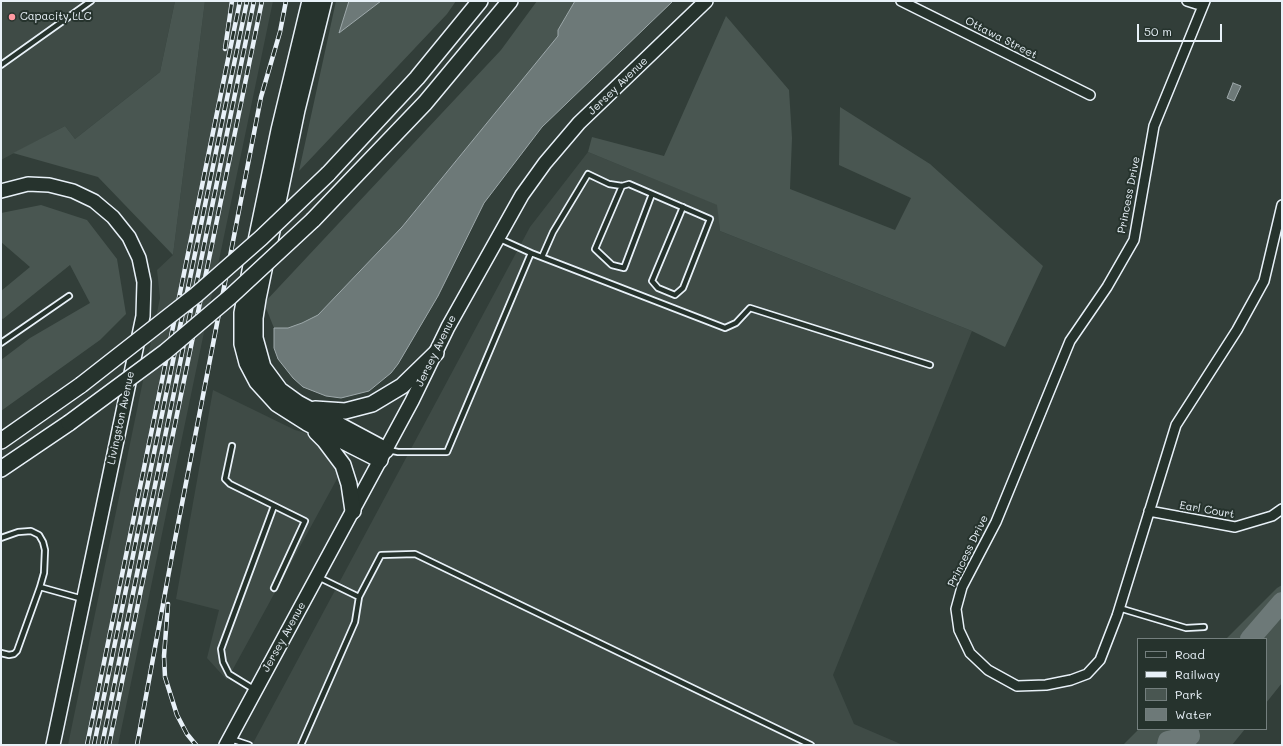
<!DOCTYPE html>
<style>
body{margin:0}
#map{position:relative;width:1283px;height:746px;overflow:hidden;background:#323e39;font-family:Mali,sans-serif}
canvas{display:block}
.frame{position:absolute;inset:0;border:2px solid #e8f1f8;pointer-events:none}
.legend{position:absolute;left:1137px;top:638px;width:130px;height:92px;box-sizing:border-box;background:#26332d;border:1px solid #747f7e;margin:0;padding:5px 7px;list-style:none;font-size:12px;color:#e8f1f8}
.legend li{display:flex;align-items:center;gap:8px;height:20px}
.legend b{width:20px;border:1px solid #747f7e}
.scale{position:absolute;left:1137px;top:24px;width:85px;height:18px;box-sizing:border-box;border:2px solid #e8f1f8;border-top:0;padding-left:5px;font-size:12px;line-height:14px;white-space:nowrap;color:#e8f1f8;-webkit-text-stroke:3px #26332d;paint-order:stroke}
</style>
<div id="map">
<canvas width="1283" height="746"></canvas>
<div class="frame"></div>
<ul class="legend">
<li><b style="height:5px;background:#26332d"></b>Road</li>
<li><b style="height:5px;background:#e8f1f8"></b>Railway</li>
<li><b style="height:11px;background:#495651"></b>Park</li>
<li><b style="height:11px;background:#6d7978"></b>Water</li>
</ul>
<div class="scale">50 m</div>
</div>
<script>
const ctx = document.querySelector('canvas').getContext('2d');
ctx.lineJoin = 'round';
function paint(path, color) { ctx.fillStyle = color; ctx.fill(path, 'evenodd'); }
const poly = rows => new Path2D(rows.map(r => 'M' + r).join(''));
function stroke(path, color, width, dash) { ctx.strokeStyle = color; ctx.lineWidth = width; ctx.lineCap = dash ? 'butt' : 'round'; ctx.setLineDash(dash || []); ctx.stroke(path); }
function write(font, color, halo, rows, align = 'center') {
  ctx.font = font + ' Mali,sans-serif'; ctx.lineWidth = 4; ctx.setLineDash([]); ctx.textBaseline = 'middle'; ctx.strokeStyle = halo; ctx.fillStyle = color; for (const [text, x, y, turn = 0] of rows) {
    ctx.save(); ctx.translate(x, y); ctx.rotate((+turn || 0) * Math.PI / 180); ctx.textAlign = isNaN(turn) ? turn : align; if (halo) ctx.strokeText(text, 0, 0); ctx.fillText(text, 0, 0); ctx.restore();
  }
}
const built = poly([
 [1,1,175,1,160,72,75,139,65,126,1,160],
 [205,1,273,1,118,745,68,745,160,298,157,270,173,255],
 [588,152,718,205,720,231,972,331,833,675,854,724,903,745,252,745,530,227],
 [213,390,295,430,355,446,227,680,207,658,219,610,176,599]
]);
const green = poly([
 [175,1,205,1,173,255,98,177,13,153,65,126,75,139,160,72],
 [336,1,456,1,447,14,299,171],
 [537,1,575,1,558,30,558,36,402,227,318,315,302,323,288,328,274,328,264,303,501,50],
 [726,16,789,90,792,138,790,189,895,230,911,198,839,165,840,107,930,164,1043,266,1005,347,972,331,720,231,717,205,588,152,592,137,664,156],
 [41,205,87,220,117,259,126,314,100,340,1,411,1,360,30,338,90,303,70,265,3,319,1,318,1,291,30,267,1,242,1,213],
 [1282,585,1282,683,1266,703,1266,639,1226,639,1277,588],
 [1139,729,1245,729,1232,745,1123,745]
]);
const water = poly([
 [349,1,381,1,339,33,349,1],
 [575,1,673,1,542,127,484,203,438,296,398,364,391,373,369,391,341,398,326,396,303,387,293,378,278,359,274,348,274,328,288,328,302,323,318,315,402,227,558,36,558,30,575,1],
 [1233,83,1241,86,1234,101,1227,98,1233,83]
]);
const river = poly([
 [1250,639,1282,602],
 [1167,745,1168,741,1190,736,1188,729]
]);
const service = poly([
 [1,65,91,1],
 [622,186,595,249,612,265,624,268,652,194],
 [500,239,531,253],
 [542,257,553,232,588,174,609,184,622,186,629,184,710,219,683,288,675,295,658,288,652,281,683,207],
 [1,343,69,296],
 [232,446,225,479,230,484,305,521,274,588],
 [388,450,398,452,447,452,531,253,725,328,736,323,750,308,930,365],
 [1,538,18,532,31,531,39,535,43,542,45,550,44,573,40,587,17,651,14,654,9,655,1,653],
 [318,577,359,597,381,555,415,554,811,745],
 [40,587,83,599],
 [1119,608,1186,628,1204,627],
 [255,690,229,674,223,662,221,649,274,506],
 [231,739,249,745],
 [301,745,355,622,359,597]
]);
const minor = poly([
 [901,1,1090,95],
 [1187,1,1203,6],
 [1205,1,1154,126,1134,240,1107,287,1070,341,996,522,962,587,956,609,959,630,970,653,988,670,1017,686,1046,685,1071,680,1087,674,1100,660,1117,616,1176,425,1237,330,1264,281,1282,205],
 [1149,511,1235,527,1272,516,1282,509]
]);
const secondary = poly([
 [1,191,28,184,49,185,73,191,94,201,113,217,129,237,139,258,144,282,143,316,53,745],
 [226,745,412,401,448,327,522,195,545,163,579,123,706,1]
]);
const trunk = poly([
 [310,1,279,130,252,260,242,313,242,344,247,363,257,382,277,404,307,423,380,460],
 [324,1,297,110,258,299,255,318,255,338,263,367,280,390,298,403,386,450],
 [328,174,417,78,480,1],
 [313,220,425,103,510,1],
 [315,409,345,411,372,404,402,386,436,353],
 [316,432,325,441,343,465,349,484,353,511],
 [1,441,81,385],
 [1,469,69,423]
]);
const rail = poly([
 [225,49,232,1],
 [168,604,164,656,165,677,177,715,187,734,196,745],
 [87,745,240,1],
 [94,745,247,1],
 [102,745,254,1],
 [109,745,262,1],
 [137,745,173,550,261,97,280,32,286,1]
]);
const trunkBridge = poly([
 [81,385,196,295,261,238,328,174],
 [69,423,165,352,230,297,313,220]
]);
const markers = [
 [12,17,4,"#ff9aa2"]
];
const poiNames = [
 ["Capacity LLC",20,17]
];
const streetNames = [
 ["Ottawa Street",1001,38,27],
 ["Jersey Avenue",618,86,-44],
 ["Princess Drive",1129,195,-79],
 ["Jersey Avenue",436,351,-64],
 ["Livingston Avenue",121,418,-78],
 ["Earl Court",1207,510,10],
 ["Princess Drive",968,551,-64],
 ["Jersey Avenue",284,637,-61]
];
paint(built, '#3f4b46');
paint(green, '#495651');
paint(water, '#6d7978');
stroke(water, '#9ea9ab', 1);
stroke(river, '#6d7978', 20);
stroke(service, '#e8f1f8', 8);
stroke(minor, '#e8f1f8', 12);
stroke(secondary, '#e8f1f8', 16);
stroke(trunk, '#e8f1f8', 18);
stroke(service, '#26332d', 4.5);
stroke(minor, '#26332d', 9);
stroke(secondary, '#26332d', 13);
stroke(trunk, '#26332d', 15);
stroke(rail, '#e8f1f8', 4.5);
stroke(rail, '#26332d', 3, [9]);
stroke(trunkBridge, '#e8f1f8', 18, []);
stroke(trunkBridge, '#26332d', 15);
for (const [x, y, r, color] of markers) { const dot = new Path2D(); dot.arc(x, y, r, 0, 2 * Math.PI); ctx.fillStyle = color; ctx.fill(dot); stroke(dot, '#26332d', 1.5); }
write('11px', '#e8f1f8', '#26332d', poiNames, 'left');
write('11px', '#e8f1f8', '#26332d', streetNames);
</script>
